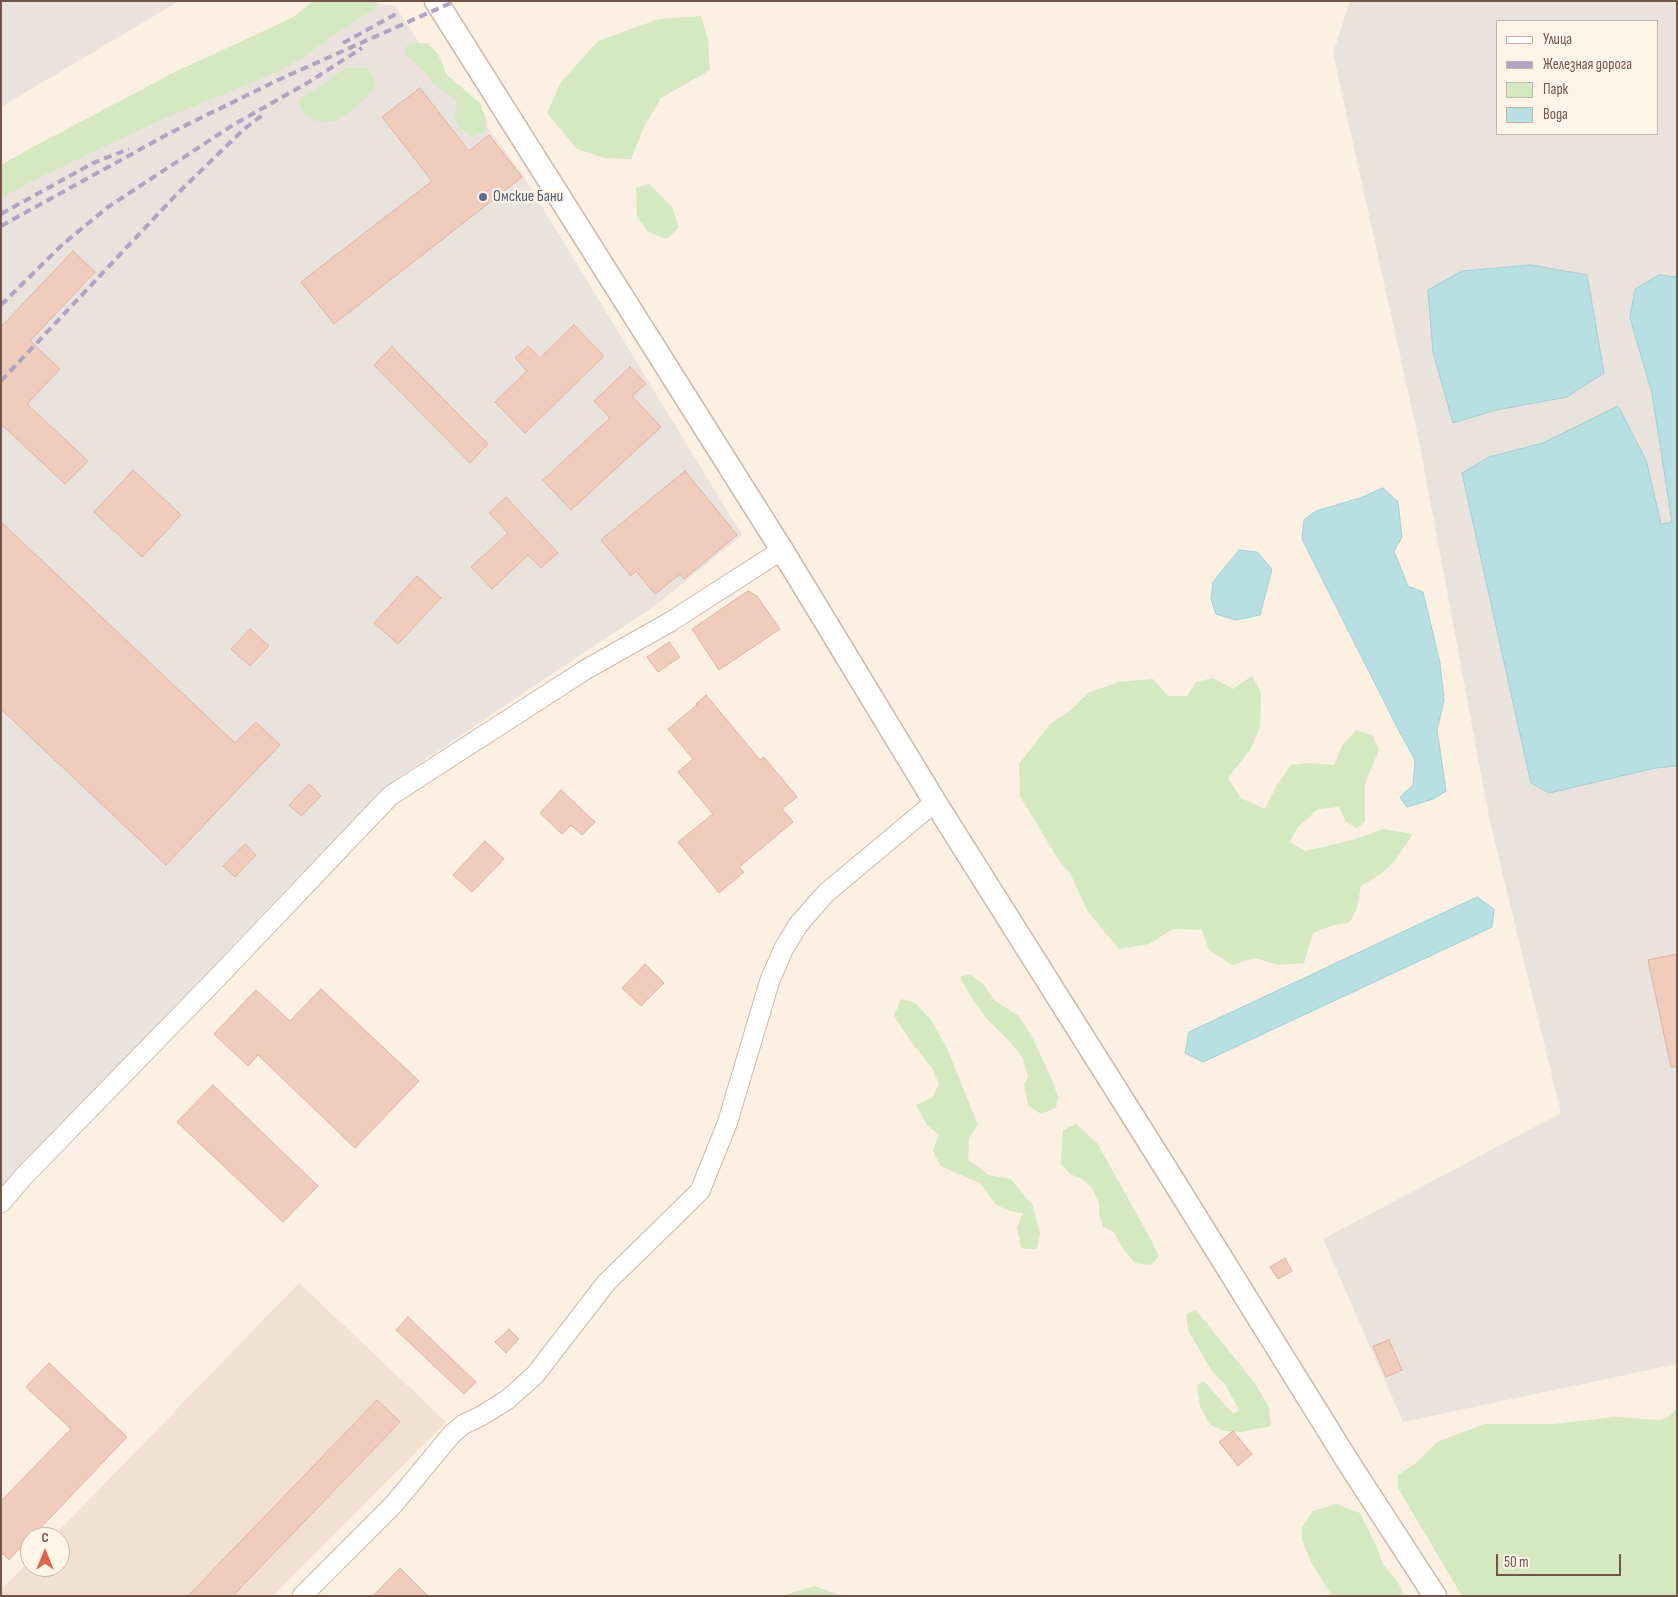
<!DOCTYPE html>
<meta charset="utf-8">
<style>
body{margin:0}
#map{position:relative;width:1678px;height:1597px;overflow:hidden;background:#fbf0e2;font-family:"Sofia Sans Condensed",sans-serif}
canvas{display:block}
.frame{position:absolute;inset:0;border:2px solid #71554a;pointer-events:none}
.legend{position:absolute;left:1496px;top:20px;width:162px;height:115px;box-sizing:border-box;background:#fef4e8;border:1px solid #c6b4a9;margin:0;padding:6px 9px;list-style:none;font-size:15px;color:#71554a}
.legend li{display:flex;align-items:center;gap:10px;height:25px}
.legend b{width:25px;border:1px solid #c6b4a9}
.north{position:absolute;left:20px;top:1527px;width:50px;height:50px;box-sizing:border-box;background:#fef4e8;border:1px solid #c6b4a9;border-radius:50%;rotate:0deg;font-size:14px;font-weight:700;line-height:20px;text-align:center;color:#71554a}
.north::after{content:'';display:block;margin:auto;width:18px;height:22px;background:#e0634c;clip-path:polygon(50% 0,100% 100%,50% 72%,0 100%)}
.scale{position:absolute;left:1496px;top:1554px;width:125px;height:22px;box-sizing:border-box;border:2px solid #71554a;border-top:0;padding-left:6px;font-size:15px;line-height:18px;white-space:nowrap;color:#71554a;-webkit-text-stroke:4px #fef4e8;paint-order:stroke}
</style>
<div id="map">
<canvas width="1678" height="1597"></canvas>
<div class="frame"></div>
<ul class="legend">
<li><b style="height:6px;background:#fff"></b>Улица</li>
<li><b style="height:6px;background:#b2a2c3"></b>Железная дорога</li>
<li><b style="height:14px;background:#d4e8c2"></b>Парк</li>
<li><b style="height:14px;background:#b8e0e3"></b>Вода</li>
</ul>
<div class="north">С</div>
<div class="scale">50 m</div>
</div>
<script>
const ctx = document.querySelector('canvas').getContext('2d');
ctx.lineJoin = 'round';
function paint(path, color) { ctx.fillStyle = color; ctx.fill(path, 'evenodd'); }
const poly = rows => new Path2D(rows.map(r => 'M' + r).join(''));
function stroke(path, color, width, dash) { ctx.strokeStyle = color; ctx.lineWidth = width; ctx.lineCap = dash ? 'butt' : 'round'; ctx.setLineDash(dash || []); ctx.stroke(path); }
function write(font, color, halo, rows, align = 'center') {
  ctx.font = font + ' "Sofia Sans Condensed",sans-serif'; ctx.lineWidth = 4.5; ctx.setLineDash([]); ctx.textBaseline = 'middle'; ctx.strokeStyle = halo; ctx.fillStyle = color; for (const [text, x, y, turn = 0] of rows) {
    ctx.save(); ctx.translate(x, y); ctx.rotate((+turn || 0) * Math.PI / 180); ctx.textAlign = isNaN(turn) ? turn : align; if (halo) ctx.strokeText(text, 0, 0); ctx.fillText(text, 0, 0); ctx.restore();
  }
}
const residential = poly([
 [299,1283,446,1422,273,1596,1,1596,1,1590,30,1561,30,1567,60,1567,60,1537,53,1537]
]);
const industrial = poly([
 [1,1,179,1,1,107],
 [357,1,395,6,432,62,491,132,522,174,742,535,656,605,538,683,401,776,376,795,1,1189,1,177],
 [1350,1,1677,1,1677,1364,1403,1422,1323,1239,1561,1113,1490,822,1419,441,1333,53],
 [1497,21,1657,21,1657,134,1497,134]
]);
const green = poly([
 [313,1,378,1,373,10,330,37,305,56,277,72,158,121,36,179,1,198,1,165,31,148,177,71,292,18],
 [701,16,708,40,710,70,661,98,643,129,631,159,604,158,577,149,547,113,561,82,598,41,659,19],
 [413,43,427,43,438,54,447,75,480,103,487,122,483,132,473,137,459,128,455,118,456,99,434,84,424,71,406,55,406,46],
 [346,68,368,68,376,85,365,98,351,111,335,121,320,122,307,118,298,101],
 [649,184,672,207,679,227,667,239,648,232,637,217,636,188],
 [1252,676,1261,693,1260,727,1250,750,1228,778,1241,798,1265,809,1277,785,1291,765,1307,763,1334,765,1342,746,1356,730,1372,735,1379,750,1365,783,1365,822,1357,828,1346,822,1339,807,1318,809,1298,827,1290,842,1305,851,1352,840,1384,829,1413,834,1394,862,1382,873,1361,886,1357,908,1350,922,1331,926,1313,933,1304,963,1279,965,1255,958,1232,965,1209,950,1202,930,1173,929,1149,944,1119,949,1088,912,1070,873,1060,862,1020,796,1019,764,1050,724,1072,709,1088,693,1119,682,1153,679,1168,696,1187,696,1196,682,1213,678,1233,689],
 [970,974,984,985,995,1001,1019,1016,1033,1039,1053,1082,1058,1097,1056,1108,1041,1114,1028,1105,1024,1084,1028,1076,1023,1058,1008,1040,987,1019,971,997,960,977],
 [901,999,915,1003,931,1020,947,1048,978,1125,969,1138,968,1159,988,1175,1011,1179,1033,1206,1040,1234,1037,1249,1025,1249,1021,1247,1017,1228,1023,1213,1010,1211,996,1205,980,1183,940,1166,933,1150,939,1135,927,1125,916,1105,932,1098,939,1084,932,1068,912,1043,894,1016],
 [1076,1124,1097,1143,1148,1234,1159,1256,1151,1265,1135,1263,1123,1249,1114,1232,1103,1227,1099,1213,1099,1203,1092,1188,1082,1179,1070,1174,1061,1164,1063,1130],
 [1196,1310,1254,1382,1269,1407,1271,1426,1242,1432,1224,1431,1210,1425,1200,1407,1197,1385,1204,1381,1233,1414,1239,1410,1224,1383,1213,1373,1188,1330,1186,1314],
 [1677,1408,1677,1596,1462,1596,1398,1488,1398,1475,1416,1463,1437,1442,1485,1424,1554,1424,1615,1417,1660,1420,1668,1417],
 [1336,1504,1360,1513,1377,1547,1382,1563,1398,1582,1404,1596,1332,1596,1312,1564,1302,1540,1302,1527,1313,1511],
 [814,1586,843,1596,781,1596]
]);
const water = poly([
 [1531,265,1587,275,1604,373,1567,397,1496,410,1453,423,1433,352,1428,290,1462,271,1531,265],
 [1659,275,1677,277,1677,766,1655,768,1549,793,1531,783,1462,473,1489,457,1543,443,1618,406,1646,460,1661,524,1672,522,1652,393,1630,318,1635,289,1659,275],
 [1383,488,1398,502,1402,537,1394,551,1408,586,1423,592,1440,663,1444,700,1437,730,1446,791,1433,799,1407,807,1400,797,1413,785,1415,760,1398,729,1302,539,1304,520,1316,511,1360,498,1383,488],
 [1239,550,1257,552,1272,569,1260,615,1236,620,1216,614,1211,599,1213,582,1239,550],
 [1477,897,1494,909,1492,927,1203,1062,1185,1053,1189,1032,1477,897]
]);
const building = poly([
 [420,88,469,151,489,135,522,177,334,324,301,282,432,181,382,117,420,88],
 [73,251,95,272,30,341,60,369,27,404,88,461,65,484,1,424,1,327,73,251],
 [574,325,604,356,525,433,495,402,527,371,515,358,528,346,540,358,574,325],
 [392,347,488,444,470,463,374,365,392,347],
 [630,367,646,384,632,396,661,427,571,510,543,480,610,418,594,401,630,367],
 [133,470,181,515,142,557,94,512,133,470],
 [685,471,737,535,684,579,680,574,655,594,636,571,631,576,601,540,685,471],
 [506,497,558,553,541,568,528,555,492,589,471,567,508,533,489,513,506,497],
 [1,522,235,743,256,722,280,745,166,865,1,709,1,522],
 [417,576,441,598,398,644,374,623,417,576],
 [748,591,757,596,780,629,719,670,692,629,748,591],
 [250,629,269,646,250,666,231,649,250,629],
 [669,642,680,657,658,672,647,657,669,642],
 [706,695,760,760,764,757,797,797,782,809,793,822,739,867,744,872,719,893,678,842,713,814,678,772,693,759,668,729,697,705,696,704,706,695],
 [309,784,321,796,301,816,289,805,309,784],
 [561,790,595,822,582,835,571,825,562,834,540,813,561,790],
 [485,841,504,859,472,892,453,875,485,841],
 [245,844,256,855,235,877,223,866,245,844],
 [1677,954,1677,1067,1671,1067,1648,960,1677,954],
 [645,964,664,983,641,1006,622,988,645,964],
 [321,989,419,1081,355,1148,258,1055,248,1066,214,1034,256,990,290,1021,321,989],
 [213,1085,318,1186,283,1222,177,1122,213,1085],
 [1285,1258,1292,1271,1278,1279,1270,1267,1285,1258],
 [408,1317,476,1382,464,1394,396,1330,408,1317],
 [509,1329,519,1339,506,1353,495,1342,509,1329],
 [1389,1340,1402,1370,1386,1377,1373,1346,1389,1340],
 [49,1363,127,1437,32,1537,30,1537,9,1560,1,1552,1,1501,71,1429,26,1387,49,1363],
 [377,1400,400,1422,247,1581,233,1596,188,1596,377,1400],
 [1233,1431,1252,1454,1238,1466,1219,1442,1233,1431],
 [400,1568,428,1596,373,1596,400,1568]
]);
const minor = poly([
 [1,1203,24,1176,216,979,390,796,585,670,670,622,782,550],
 [302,1596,394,1504,452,1434,464,1424,481,1416,507,1400,535,1375,606,1283,700,1191,727,1124,770,980,784,948,798,925,826,893,935,802]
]);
const tertiary = poly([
 [436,1,782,550,935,802,1163,1164,1350,1465,1435,1596]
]);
const rail = poly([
 [343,43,396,14],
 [1,214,93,163,129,149],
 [1,226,168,134,278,80,455,1],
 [1,305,63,244,108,207,233,125,309,82,362,48],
 [1,381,175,196,244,129,264,114]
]);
const markers = [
 [483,197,5,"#5c6f8a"]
];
const serviceNames = [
 ["Омские Бани",493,197]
];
paint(residential, '#f2e1d1');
paint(industrial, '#eae2dd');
paint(green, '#d4e8c2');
paint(water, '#b8e0e3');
stroke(water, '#9fd0d5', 1);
paint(building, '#efccbb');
stroke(building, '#e1b29c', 1);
stroke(minor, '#ceb9ac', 21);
stroke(tertiary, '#ceb9ac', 25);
stroke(minor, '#fff', 19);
stroke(tertiary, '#fff', 22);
stroke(rail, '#b2a2c3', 4, [8, 5]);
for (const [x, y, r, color] of markers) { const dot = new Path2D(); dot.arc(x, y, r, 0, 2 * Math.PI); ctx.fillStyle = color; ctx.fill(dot); stroke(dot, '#fef4e8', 2); }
write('16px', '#4e5e75', '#fef4e8', serviceNames, 'left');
</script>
